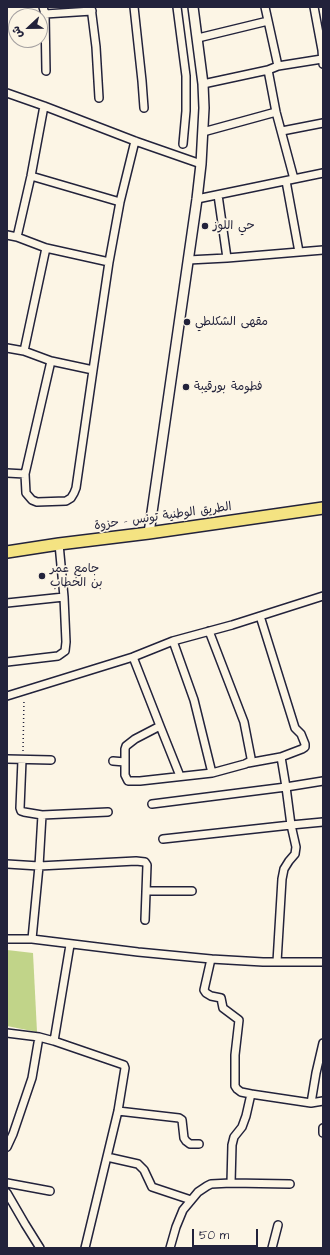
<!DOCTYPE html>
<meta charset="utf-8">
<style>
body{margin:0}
#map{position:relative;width:330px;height:1255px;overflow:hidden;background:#fcf5e5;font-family:"Architects Daughter","Playpen Sans Arabic",sans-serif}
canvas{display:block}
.frame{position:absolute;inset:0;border:8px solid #22223b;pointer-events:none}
.north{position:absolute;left:8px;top:8px;width:40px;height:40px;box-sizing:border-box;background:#fcf5e5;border:1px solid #a5a1a1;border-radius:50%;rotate:248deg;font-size:11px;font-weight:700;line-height:16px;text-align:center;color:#22223b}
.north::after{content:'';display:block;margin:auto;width:14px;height:18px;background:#22223b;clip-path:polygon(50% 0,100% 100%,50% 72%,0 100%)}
.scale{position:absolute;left:192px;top:1229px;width:66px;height:18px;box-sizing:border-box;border:2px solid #22223b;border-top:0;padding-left:5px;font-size:12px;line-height:14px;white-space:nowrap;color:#22223b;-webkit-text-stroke:3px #fcf5e5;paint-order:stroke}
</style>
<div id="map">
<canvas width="330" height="1255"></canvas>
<div class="frame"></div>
<div class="north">ش</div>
<div class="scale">50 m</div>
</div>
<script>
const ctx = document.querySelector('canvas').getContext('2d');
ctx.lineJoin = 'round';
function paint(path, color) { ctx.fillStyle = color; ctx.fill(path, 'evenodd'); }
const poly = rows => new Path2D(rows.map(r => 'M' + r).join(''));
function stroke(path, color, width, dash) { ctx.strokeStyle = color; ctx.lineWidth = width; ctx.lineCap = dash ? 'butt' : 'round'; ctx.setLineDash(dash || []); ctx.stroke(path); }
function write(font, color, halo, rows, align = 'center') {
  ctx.font = font + ' "Architects Daughter","Playpen Sans Arabic",sans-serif'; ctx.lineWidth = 3.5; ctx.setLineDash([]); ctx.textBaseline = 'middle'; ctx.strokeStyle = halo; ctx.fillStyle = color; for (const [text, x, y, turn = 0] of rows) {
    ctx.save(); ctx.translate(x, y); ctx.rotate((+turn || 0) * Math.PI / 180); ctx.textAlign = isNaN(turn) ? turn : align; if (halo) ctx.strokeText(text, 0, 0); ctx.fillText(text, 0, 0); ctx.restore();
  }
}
const green = poly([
 [7,950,33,953,37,1032,7,1026]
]);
const path = poly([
 [23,751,24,699]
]);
const minor = poly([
 [43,7,45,14,46,71],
 [91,7,96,47,99,98],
 [134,7,142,81,144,108],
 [177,7,186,76,186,111,183,144],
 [265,7,278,66,268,70,276,112,294,179],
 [314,7,322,50,323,64],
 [45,14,92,11],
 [198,38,268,21],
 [278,66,322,59],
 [203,84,268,70],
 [7,93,44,106,135,141,201,164],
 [282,131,323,123],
 [203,132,276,112],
 [31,176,120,202],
 [286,181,299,252],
 [218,195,227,258],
 [197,199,323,173],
 [7,235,17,237,31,176,44,106],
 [17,237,46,248,109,262],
 [188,260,227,258,323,250],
 [7,348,24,351,51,361,93,370,76,488,74,493,71,498,66,501,37,502,32,500,26,493,25,474,7,473],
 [24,351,46,248],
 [93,370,109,262,120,202,135,141],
 [25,474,51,361],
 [7,603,64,597],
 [260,616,295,728,301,734,305,744,305,747,302,749,281,757,286,787,291,825,323,822],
 [173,641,194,700,212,773],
 [133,657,160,726,135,739,126,746,125,749,125,775,128,781,140,781,212,773,245,764,251,761,251,758,244,722,209,631],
 [7,662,58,656,65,651,66,642,64,597,59,544],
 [7,696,133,657,173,641,232,625,323,596],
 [160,726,180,776],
 [7,759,51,760],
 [22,760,20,808,21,811,24,812,42,815,39,866,32,939],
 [113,761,125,762],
 [248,763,281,757],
 [152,804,286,787,323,781],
 [42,815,108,812],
 [163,839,291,825,296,847,295,854,289,861,284,869,282,879,277,962],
 [7,864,39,866,136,861,145,862,147,865,145,920],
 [146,891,192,891],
 [7,939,32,939,138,952,211,959,263,962,323,962],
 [211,959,204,990,206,993,211,996,221,998,223,1008,239,1020,235,1055,235,1086,237,1089,241,1092,251,1094,311,1103,316,1073,323,1043],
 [7,1033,39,1037,54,1041,70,945],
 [54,1041,121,1064,124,1065,125,1068,118,1111,85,1248],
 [311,1103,323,1101],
 [118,1111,179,1118,182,1120,184,1138,186,1141,190,1144,199,1144],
 [323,1128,323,1133],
 [7,1147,13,1134,32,1078,39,1037],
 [107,1157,138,1164,144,1170,152,1187,191,1200],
 [7,1183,50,1191],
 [231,1183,232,1145,234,1137,242,1127,246,1116,251,1094],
 [7,1193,25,1224,40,1248],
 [170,1248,176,1227,183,1210,198,1192,207,1186,211,1184,231,1183,290,1184],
 [272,1248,278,1225]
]);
const tertiary = poly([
 [149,533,197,199,201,164,204,108,203,84,193,7]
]);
const primary = poly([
 [7,552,59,544,149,533,323,508]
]);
const markers = [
 [205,226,4,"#22223b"],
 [187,322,4,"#22223b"],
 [186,387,4,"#22223b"],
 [42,576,4,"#22223b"]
];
const poiNames = [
 ["حي اللوز",213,226],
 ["مقهى الشكلطي",195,322],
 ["فطومة بورقيبة",194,387],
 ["جامع عمر",50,569],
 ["بن الخطاب",50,583]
];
const streetNames = [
 ["الطريق الوطنية تونس - حزوة",163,517,-8]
];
paint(green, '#c1d489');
stroke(minor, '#22223b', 10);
stroke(tertiary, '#22223b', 12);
stroke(primary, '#22223b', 14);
stroke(path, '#22223b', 1.5, [1, 3]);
stroke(minor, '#fcf5e5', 7);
stroke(tertiary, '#fcf5e5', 9);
stroke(primary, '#f4e382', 11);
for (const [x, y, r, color] of markers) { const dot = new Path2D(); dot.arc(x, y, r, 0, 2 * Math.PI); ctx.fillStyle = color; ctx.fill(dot); stroke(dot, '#fcf5e5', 1.5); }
write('12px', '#22223b', '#fcf5e5', poiNames, 'left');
write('12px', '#22223b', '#fcf5e5', streetNames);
</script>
